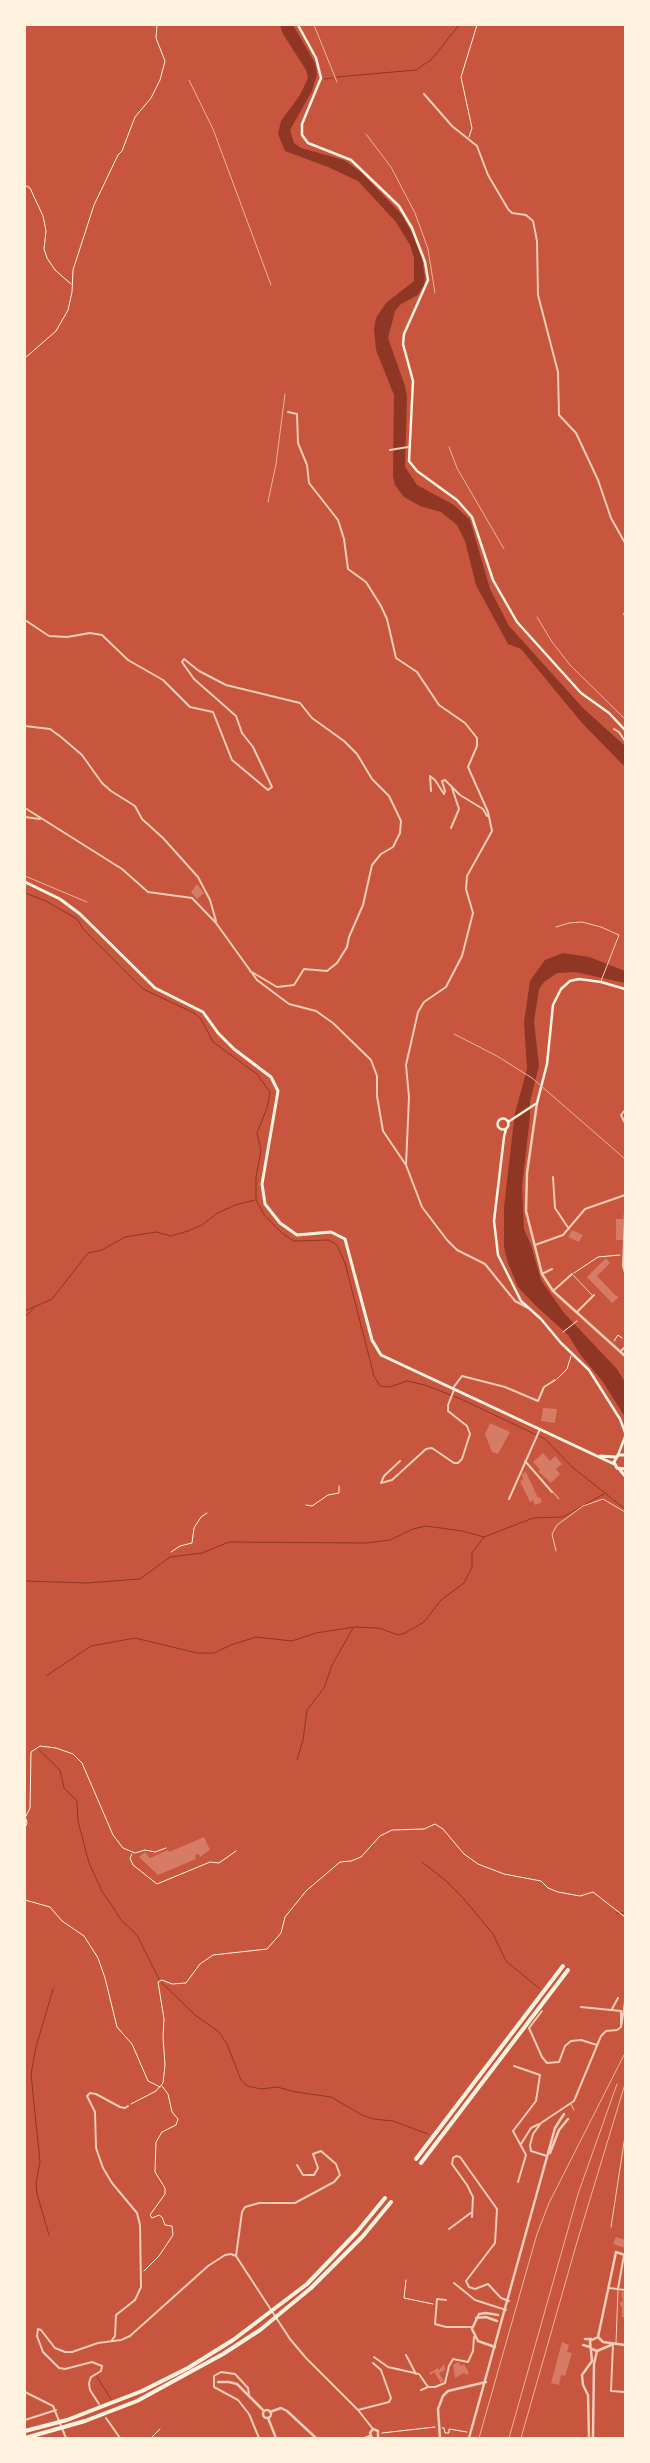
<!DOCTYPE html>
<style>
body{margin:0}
#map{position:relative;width:650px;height:2463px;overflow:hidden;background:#c8553d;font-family:Rubik,sans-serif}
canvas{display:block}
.frame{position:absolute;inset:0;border:26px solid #fff3e0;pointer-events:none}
</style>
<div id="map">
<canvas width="650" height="2463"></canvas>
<div class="frame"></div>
</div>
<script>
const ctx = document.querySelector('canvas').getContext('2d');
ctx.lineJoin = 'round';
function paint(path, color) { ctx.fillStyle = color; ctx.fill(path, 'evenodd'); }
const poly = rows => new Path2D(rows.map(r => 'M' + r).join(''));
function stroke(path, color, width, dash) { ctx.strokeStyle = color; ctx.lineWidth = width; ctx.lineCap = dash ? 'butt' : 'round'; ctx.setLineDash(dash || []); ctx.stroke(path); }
const water = poly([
 [280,25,293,25,315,63,317,74,312,91,290,130,294,143,301,148,344,160,361,172,402,215,411,231,422,258,425,278,424,285,418,295,401,304,395,311,388,338,405,386,407,397,405,467,417,485,454,505,470,520,490,589,509,626,583,708,625,746,625,767,582,723,521,649,508,644,476,585,465,541,457,525,441,512,420,506,404,497,395,485,393,476,394,395,376,350,374,329,376,318,386,303,414,281,414,258,410,245,396,222,358,181,328,167,285,151,278,134,281,121,300,95,308,78,306,70,283,34],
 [563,953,589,957,625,971,625,983,575,972,557,973,544,982,539,989,534,1021,539,1066,530,1101,530,1116,522,1187,524,1229,531,1245,541,1280,564,1313,617,1369,625,1382,625,1417,603,1382,580,1354,568,1335,535,1305,518,1287,508,1263,504,1247,504,1208,512,1137,515,1113,527,1069,524,1022,530,981,545,960]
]);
const stream = poly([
 [337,77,416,70,432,59,459,25],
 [324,79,333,78],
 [25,893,46,901,77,919,84,930,143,989,194,1013,201,1019,213,1042,257,1074,270,1092,267,1108,257,1133,261,1150,256,1177,256,1200,265,1216,283,1234,294,1241,329,1240,337,1245,345,1263,374,1376,380,1386,390,1387,407,1381,425,1385,461,1399,545,1439,571,1466,625,1509],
 [25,1311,52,1299,88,1253,102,1250,125,1237,156,1232,171,1236,188,1231,202,1225,216,1214,235,1205,255,1200],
 [25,1317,33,1309],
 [25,1581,87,1583,140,1579,170,1557,202,1553,229,1542,366,1543,390,1540,413,1529,426,1526,462,1531,484,1537,533,1518,563,1517,604,1494],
 [46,1676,91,1646,135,1638,197,1653,214,1653,231,1645,256,1637,292,1641,316,1633,354,1627,379,1628,398,1635,405,1633,424,1622,441,1600,464,1583,472,1567,472,1553,484,1537],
 [39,1750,60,1770,64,1788,77,1801,78,1821,89,1863,102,1891,122,1921,137,1935,159,1979],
 [297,1760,303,1740,307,1710,324,1688,332,1665,353,1628],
 [422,1862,445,1880,464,1899,493,1934,506,1961,540,1989],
 [616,1913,625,1913],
 [161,1982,195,2015,219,2032,227,2044,241,2080,247,2086,261,2089,277,2087,296,2092,331,2097,362,2115,373,2119,393,2121,428,2134],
 [49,2235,37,2194,36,2183,40,2162,31,2074,36,2047,53,1989],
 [97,2377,111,2399]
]);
const building = poly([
 [197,884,204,893,197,899,191,892],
 [616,1219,623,1219,623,1240,616,1240],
 [572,1230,583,1235,579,1242,568,1237],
 [606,1258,610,1263,597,1276,616,1296,619,1297,612,1303,587,1277],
 [543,1408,557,1409,555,1423,541,1421],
 [490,1423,510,1432,498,1454,492,1452,485,1434],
 [543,1453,550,1461,555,1456,562,1464,556,1469,560,1474,551,1483,538,1471,540,1470,533,1462],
 [526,1472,538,1498,540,1497,542,1502,535,1505,533,1500,530,1502,520,1481,523,1480,522,1474],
 [204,1837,210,1850,200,1857,199,1854,195,1855,196,1859,158,1875,139,1857,145,1852,150,1858,168,1850,169,1852],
 [616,2237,625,2240,625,2248,613,2244],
 [621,2292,625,2292,625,2317,622,2317,622,2307,620,2306,620,2302,623,2301],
 [562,2342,569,2345,567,2352,572,2353,565,2376,561,2375,559,2385,551,2383],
 [458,2362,461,2366,464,2364,469,2373,466,2375,464,2373,455,2378,453,2365],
 [444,2364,445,2370,439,2373,444,2381,441,2383,434,2372,430,2375,429,2373,438,2368,439,2370]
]);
const path = poly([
 [469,137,472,128,461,77,477,25],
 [25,185,30,188,43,216,46,231,44,249,47,258,55,270,71,284],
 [25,358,56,331,68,310,72,292,73,270,94,205,118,155,122,151,135,117,151,98,160,80,165,61,156,38,157,25],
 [574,1273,598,1257,620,1255],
 [563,1332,577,1321],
 [614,1341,618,1335,622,1338],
 [557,1379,567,1369,571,1356],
 [306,1505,312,1506,328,1495,339,1493,339,1486],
 [171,1552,180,1546,192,1543,194,1528,201,1517,207,1513],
 [25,1818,30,1808,31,1752,40,1746,56,1748,73,1754,82,1763,113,1835,123,1848,135,1853,145,1850,155,1852,166,1848],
 [25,1828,27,1823,26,1819],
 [132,1854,130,1858,133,1865,157,1884,210,1862,219,1863,236,1851],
 [25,1900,50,1907,62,1921,84,1936,98,1958,105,1978,117,2027,132,2044,148,2081,160,2087],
 [131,2104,156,2091,163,2083,165,2065,163,2037,164,2019,158,1982,162,1980,172,1984,186,1983,200,1964,213,1955,267,1949,281,1933,285,1917,306,1891,340,1862,351,1861,361,1857,380,1836,392,1830,424,1829,435,1824,443,1829,464,1854,478,1864,504,1874,541,1881,548,1888,558,1892,580,1896,593,1892,625,1917],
 [144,2271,159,2256,173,2235,172,2226,165,2225,162,2217,159,2215,152,2218,150,2215,165,2194,165,2188,155,2172,156,2142,162,2132,176,2125,178,2119,172,2112,168,2094,162,2086],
 [406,2280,404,2298,433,2304],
 [442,2428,444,2428,445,2433,449,2433,449,2429,467,2432],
 [382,2433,435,2427],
 [151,2438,160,2429]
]);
const service = poly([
 [556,927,569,923,582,922,601,927,619,935,601,981],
 [573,1275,592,1295],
 [553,1492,559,1499],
 [556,1551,552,1534,557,1525,583,1506,603,1499,625,1512],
 [571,2104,574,2110],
 [611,2227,625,2136]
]);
const pedestrian = poly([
 [616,2343,618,2290]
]);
const minor = poly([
 [424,94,452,126,477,146,488,175,508,209,512,213,526,215,533,221,537,241,538,295,558,372,559,415,576,433,598,480,611,518,625,543],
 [288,412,297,414,298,443,307,465,309,483,338,520,344,539,348,569,366,582,381,606,387,619,396,658,417,672,439,705,465,723,477,738,477,746,468,767,488,812,492,831,467,876,466,889,473,913,462,956,446,987,424,1002,418,1012,406,1065,409,1097,406,1165],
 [390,450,408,447],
 [624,614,625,615],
 [25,620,49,636,67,637,90,633,102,635,128,660,163,680,190,707,213,712,232,760,268,790,272,787,253,747,242,733,236,716,194,679,182,662,184,659,199,671,226,685,300,703,312,718,344,741,357,754,372,779,389,796,401,821,400,833,393,847,381,854,372,865,363,905,349,937,347,947,337,963,327,971,304,969,294,985,277,987,250,971],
 [25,726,50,729,61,737,82,755,102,783,111,791,135,806,142,819,163,838,198,877,210,900,216,921],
 [614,729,619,732,625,741],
 [431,791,430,776,435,780,444,794,445,791,442,781,445,780,460,795,483,809,487,816],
 [25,808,122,869,148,892,192,898,216,923,257,980,289,1004,316,1011,333,1023,371,1060,377,1076,377,1096,383,1131,406,1165,422,1207,447,1240,457,1250,485,1264,515,1301,528,1308],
 [25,817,40,819],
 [451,828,459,809,452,788],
 [625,1110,621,1115,625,1123],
 [553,1177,555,1208,569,1229],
 [625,1211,623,1266,625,1273],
 [535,1245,563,1235,585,1209,625,1195],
 [542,1274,552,1269],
 [553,1291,572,1274],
 [577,1312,594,1295],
 [621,1351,625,1347],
 [453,1388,462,1376,505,1387,538,1401,544,1387,555,1380],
 [400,1461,384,1476,381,1483,392,1480,426,1449,432,1448,454,1463,458,1463,462,1459,470,1434,467,1426,448,1411,448,1405,454,1390],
 [525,1461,552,1492],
 [509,1499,540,1429],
 [581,2007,621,2011,621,2027],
 [612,2009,618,1998],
 [542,2011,529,2028,542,2057,547,2063,559,2062,565,2046,571,2041,581,2040,597,2045],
 [514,2066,540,2075,536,2101,513,2131,526,2155,518,2182],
 [521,2144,531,2128,539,2124],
 [547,2156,531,2151,530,2145,533,2134,541,2123,574,2101,601,2036,606,2031,617,2030,621,2027,625,2002],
 [472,2217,473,2197,467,2185,452,2164,453,2158,456,2156,460,2157,497,2209,495,2243,466,2281,469,2287,475,2289,488,2284,501,2298,509,2301],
 [449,2229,472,2212],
 [236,2256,242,2212,245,2207,259,2203,295,2203,334,2182,340,2175,336,2164,321,2151,313,2154,318,2168,314,2175,303,2175,297,2165],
 [454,2283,475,2300,506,2310],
 [609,2288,625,2290],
 [618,2289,624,2255],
 [446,2300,437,2299,435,2324,446,2327,472,2327],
 [112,2340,115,2336,116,2315,135,2300,141,2287,140,2225,137,2213,112,2183,103,2168,96,2148,95,2112,87,2096,90,2093,96,2094,120,2107,125,2108,128,2106],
 [613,2344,611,2391,625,2392],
 [406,2355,416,2374],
 [374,2357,388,2367,419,2374,428,2387,435,2387,445,2383,449,2366,453,2359,468,2362,473,2351,474,2337],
 [421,2390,428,2387],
 [25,2392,53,2406,66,2438],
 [249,2394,248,2388,235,2374,221,2372,214,2376,214,2387,238,2400,249,2414,259,2438],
 [99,2404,90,2390,89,2383,91,2377,101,2371,102,2366,92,2362,65,2369,59,2368,43,2352,37,2336,38,2329,41,2330,55,2348,65,2352,72,2352,98,2343,121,2340,130,2336,208,2266,225,2255,231,2254,236,2256,290,2339,306,2358,358,2410,373,2429],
 [358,2410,389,2402,391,2398,381,2370,373,2363],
 [106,2418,120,2438],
 [25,2420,56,2410],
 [180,2438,188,2438]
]);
const tertiary = poly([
 [537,1103,527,1173,526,1211,542,1274,553,1291,625,1356],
 [550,2153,559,2130,568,2119],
 [476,2318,486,2317,497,2321],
 [598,2337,616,2252,625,2255],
 [585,2339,591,2339],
 [583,2345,590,2347],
 [495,2347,478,2341,472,2329,479,2314,486,2313,498,2315],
 [592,2349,597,2351,611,2345],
 [218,2382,229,2382,237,2384,264,2411],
 '263 2414a4 4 0 1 1 8 0a4 4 0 1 1-8 0Z',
 [270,2412,281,2408,287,2411,316,2438],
 [268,2418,276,2438],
 [365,2438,370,2436],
 [372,2438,370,2433,373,2429,378,2431,378,2437],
 [440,2438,438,2409,443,2396,448,2391,486,2382],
 [469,2438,555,2128,564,2114],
 [589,2438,588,2395,583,2385,582,2375,592,2361,590,2341,598,2337,603,2342,625,2345],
 [593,2438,594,2364,597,2351]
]);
const secondary = poly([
 [298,25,316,58,321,78,302,124,302,135,308,143,351,160,399,206,412,228,425,262,428,280,404,334,403,344,413,381,409,461,417,471,457,500,472,517,493,580,517,622,581,693,609,713,625,730],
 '497.5 1124a5.5 5.5 0 1 1 11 0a5.5 5.5 0 1 1-11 0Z',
 [508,1122,537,1103,547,1064,553,1005,561,989,570,981,579,979,601,982,625,989],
 [506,1129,504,1137,494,1221,498,1255,521,1301,541,1319,561,1343,589,1370,620,1419,625,1432],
 [618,1455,625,1437]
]);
const primary = poly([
 [25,882,60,899,80,914,155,988,203,1012,218,1033,234,1049,271,1077,278,1091,262,1184,265,1204,280,1223,297,1235,331,1232,345,1239,372,1340,381,1355,614,1464],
 [625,1455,618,1455,614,1462,617,1468,625,1469],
 [600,1456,616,1457],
 [620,1470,625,1476]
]);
const motorway = poly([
 [416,2159,563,1966],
 [421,2163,568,1970],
 [25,2431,67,2420,142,2391,188,2368,233,2340,307,2284,357,2232,385,2198],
 [25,2438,85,2421,137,2401,223,2354,260,2330,311,2288,363,2236,391,2202]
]);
const rail = poly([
 [314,25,337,82],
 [189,80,213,129,271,285],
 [366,134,391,167,415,213,428,249,435,293],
 [449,447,457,468,504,549],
 [268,502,276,464,285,394],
 [537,617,552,642,570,665,625,719],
 [25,876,87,902],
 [454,1034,497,1056,532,1078,625,1159],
 [479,2438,537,2234,549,2203,625,2053],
 [509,2438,578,2194,617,2084],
 [521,2438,577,2242,625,2084]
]);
paint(water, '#8f3625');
stroke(stream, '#8f3625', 1);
paint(building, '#d67c66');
stroke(path, '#fff3e0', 1);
stroke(service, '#f1ccb7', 1);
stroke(pedestrian, '#f1ccb7', 1);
stroke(minor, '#f1ccb7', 2);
stroke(tertiary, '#f1ccb7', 2.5);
stroke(secondary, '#fff3e0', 2.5);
stroke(primary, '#fff3e0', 3);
stroke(motorway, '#fff3e0', 4);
stroke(rail, '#e9b49f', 1);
</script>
